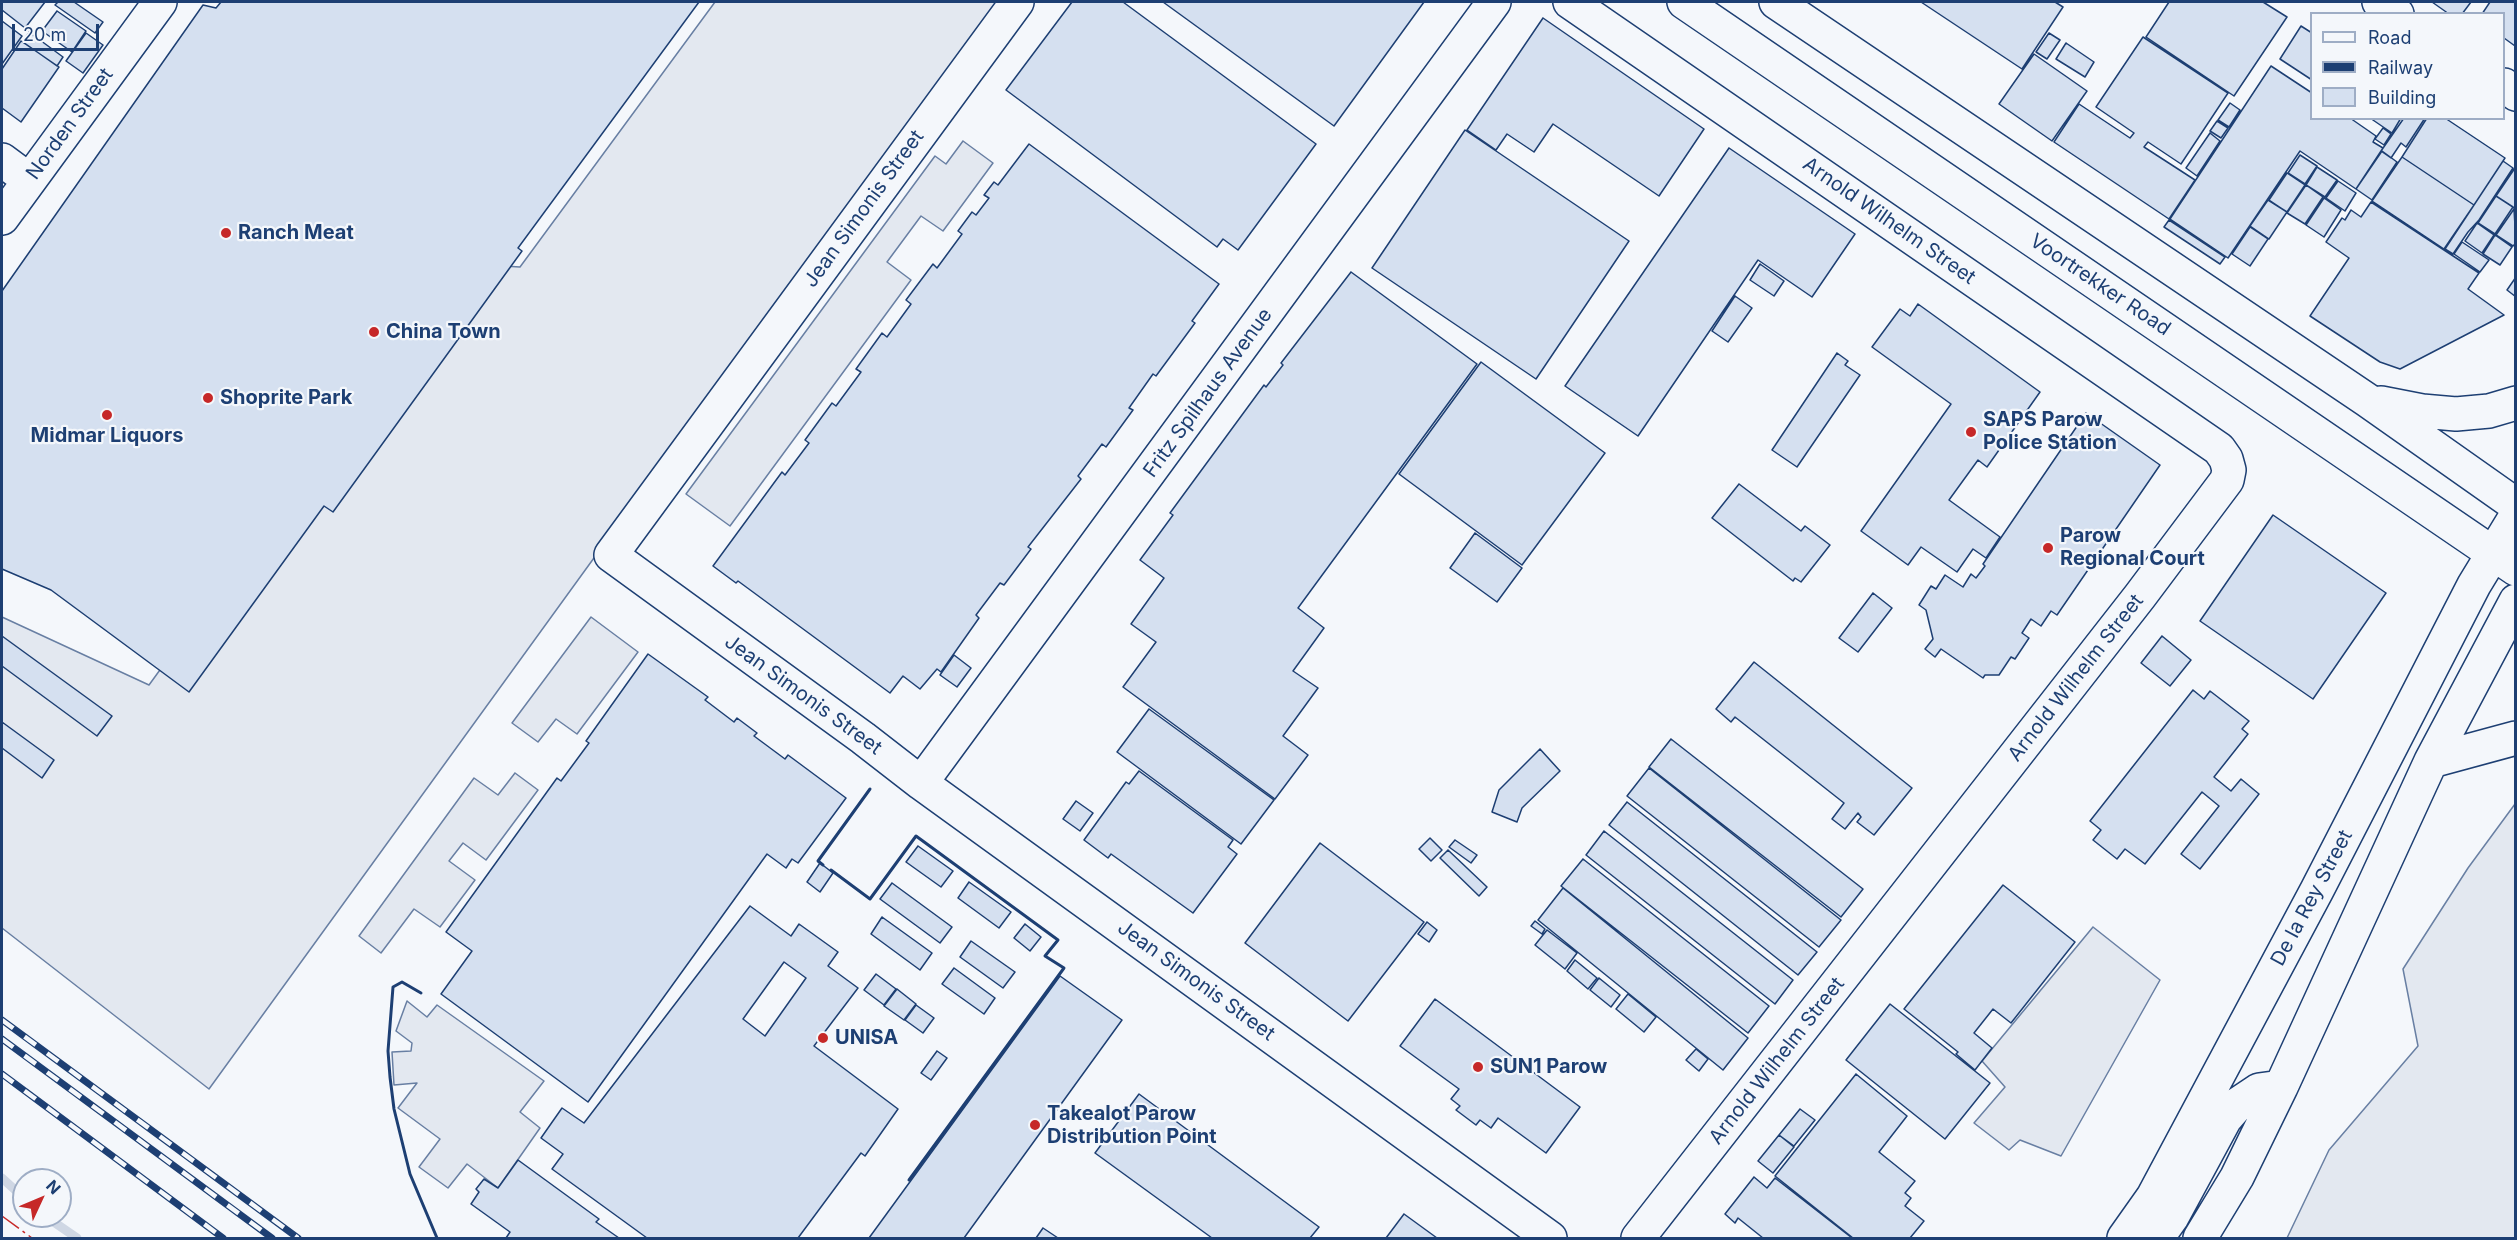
<!DOCTYPE html>
<style>
body{margin:0}
#map{position:relative;width:2517px;height:1240px;overflow:hidden;background:#f4f7fb;font-family:Inter,sans-serif}
canvas{display:block}
.frame{position:absolute;inset:0;border:3px solid #1d3f73;pointer-events:none}
.legend{position:absolute;left:2310px;top:12px;width:195px;height:108px;box-sizing:border-box;background:#f4f7fb;border:2px solid #9eadc5;margin:0;padding:8px 10px;list-style:none;font-size:18px;color:#1d3f73}
.legend li{display:flex;align-items:center;gap:12px;height:30px}
.legend b{width:30px;border:2px solid #9eadc5}
.north{position:absolute;left:12px;top:1168px;width:60px;height:60px;box-sizing:border-box;background:#f4f7fb;border:2px solid #9eadc5;border-radius:50%;rotate:46deg;font-size:16px;font-weight:700;line-height:24px;text-align:center;color:#1d3f73}
.north::after{content:'';display:block;margin:auto;width:21px;height:27px;background:#c62828;clip-path:polygon(50% 0,100% 100%,50% 72%,0 100%)}
.scale{position:absolute;left:12px;top:24px;width:87px;height:27px;box-sizing:border-box;border:3px solid #1d3f73;border-top:0;padding-left:8px;font-size:18px;line-height:21px;white-space:nowrap;color:#1d3f73;-webkit-text-stroke:4px #f4f7fb;paint-order:stroke}
</style>
<div id="map">
<canvas width="2517" height="1240"></canvas>
<div class="frame"></div>
<ul class="legend">
<li><b style="height:8px;background:#f4f7fb"></b>Road</li>
<li><b style="height:8px;background:#1d3f73"></b>Railway</li>
<li><b style="height:16px;background:#d5e0f0"></b>Building</li>
</ul>
<div class="north">N</div>
<div class="scale">20 m</div>
</div>
<script>
const ctx = document.querySelector('canvas').getContext('2d');
ctx.lineJoin = 'round';
function paint(path, color) { ctx.fillStyle = color; ctx.fill(path, 'evenodd'); }
const poly = rows => new Path2D(rows.map(r => 'M' + r).join(''));
function stroke(path, color, width, dash) { ctx.strokeStyle = color; ctx.lineWidth = width; ctx.lineCap = dash ? 'butt' : 'round'; ctx.setLineDash(dash || []); ctx.stroke(path); }
function write(font, color, halo, rows, align = 'center') {
  ctx.font = font + ' Inter,sans-serif'; ctx.lineWidth = 4.5; ctx.setLineDash([]); ctx.textBaseline = 'middle'; ctx.strokeStyle = halo; ctx.fillStyle = color; for (const [text, x, y, turn = 0] of rows) {
    ctx.save(); ctx.translate(x, y); ctx.rotate((+turn || 0) * Math.PI / 180); ctx.textAlign = isNaN(turn) ? turn : align; if (halo) ctx.strokeText(text, 0, 0); ctx.fillText(text, 0, 0); ctx.restore();
  }
}
const parking = poly([
 [715,2,997,2,209,1089,2,928,2,617,149,685,369,382,487,265,520,267,715,2],
 [963,141,993,163,943,231,921,216,887,262,911,280,730,526,686,494,935,156,946,164,963,141],
 [591,617,638,652,577,734,556,719,538,742,512,723,591,617],
 [515,773,538,790,486,860,463,843,449,861,475,880,440,927,414,909,381,953,359,936,474,778,498,795,515,773],
 [2515,804,2515,1238,2287,1238,2329,1150,2418,1046,2403,969,2468,868,2515,804],
 [2093,927,2160,980,2061,1156,2020,1140,2009,1150,1974,1123,2005,1087,1982,1061,2093,927],
 [407,1001,427,1017,437,1005,544,1081,520,1112,540,1128,498,1188,467,1164,448,1188,419,1167,440,1139,398,1108,417,1083,394,1085,392,1052,411,1051,412,1043,396,1031,407,1001]
]);
const stream = poly([
 [2,1178,24,1198],
 [45,1216,77,1238]
]);
const building = poly([
 [2,2,45,2,25,28,2,10,2,2],
 [58,2,74,2,103,22,95,33,55,5,58,2],
 [221,2,699,2,518,248,522,251,333,512,324,506,189,692,51,590,2,569,2,291,203,5,216,8,221,2],
 [1072,2,1123,2,1316,144,1238,250,1223,239,1217,247,1006,90,1072,2],
 [1163,2,1424,2,1334,126,1163,2],
 [1921,2,2055,2,2063,7,2022,69,1921,2],
 [2169,2,2263,2,2287,17,2234,96,2146,37,2169,2],
 [2432,2,2471,2,2462,14,2449,14,2432,2],
 [2490,2,2516,2,2515,46,2504,38,2504,14,2482,14,2490,2],
 [57,11,86,31,72,52,42,31,57,11],
 [1543,18,1704,129,1659,196,1553,124,1534,152,1507,134,1496,150,1467,130,1543,18],
 [2,21,22,36,2,64,2,21],
 [2301,26,2312,33,2312,80,2280,59,2301,26],
 [29,32,63,57,57,66,23,42,29,32],
 [86,33,103,45,83,73,66,61,86,33],
 [2049,33,2060,40,2047,59,2036,52,2049,33],
 [2143,37,2228,93,2181,164,2148,142,2144,147,2195,180,2169,219,2054,142,2079,104,2130,138,2134,133,2096,107,2143,37],
 [21,41,59,67,21,122,2,108,2,69,21,41],
 [2066,43,2094,62,2085,77,2056,59,2066,43],
 [2034,54,2087,91,2052,141,1999,104,2034,54],
 [2271,66,2312,93,2312,118,2350,118,2376,136,2373,142,2383,148,2356,189,2300,151,2228,258,2170,219,2271,66],
 [2230,103,2240,110,2229,127,2218,120,2230,103],
 [2370,118,2401,118,2392,133,2370,118],
 [2404,118,2425,118,2406,147,2401,143,2391,158,2381,151,2404,118],
 [2427,118,2445,118,2505,158,2474,205,2402,157,2427,118],
 [2217,121,2228,128,2221,138,2210,131,2217,121],
 [2383,128,2391,134,2384,145,2375,139,2383,128],
 [1465,130,1629,241,1536,379,1372,268,1465,130],
 [2210,133,2220,141,2197,176,2186,168,2210,133],
 [1029,144,1219,284,1192,321,1195,323,1156,376,1153,374,1129,408,1133,410,1106,447,1102,444,1078,476,1081,479,1028,547,1031,549,1004,585,1000,583,976,615,979,618,941,672,937,669,920,689,903,676,890,693,738,581,736,583,713,566,782,472,785,475,809,443,805,440,832,403,836,406,861,372,856,369,882,333,887,337,911,304,906,300,933,264,937,268,962,234,958,231,972,212,976,215,989,198,984,195,994,182,998,185,1029,144],
 [1729,148,1855,234,1812,297,1758,260,1638,436,1565,386,1729,148],
 [2382,151,2397,162,2372,200,2356,189,2382,151],
 [2300,155,2317,166,2305,184,2288,173,2300,155],
 [2402,157,2474,205,2444,249,2372,201,2402,157],
 [2503,161,2513,168,2479,220,2468,232,2453,254,2445,249,2503,161],
 [2317,167,2337,180,2325,197,2306,185,2317,167],
 [2515,168,2516,205,2514,208,2496,196,2515,168],
 [2287,173,2305,185,2287,212,2269,200,2287,173],
 [2338,181,2356,193,2345,211,2326,198,2338,181],
 [2306,185,2323,197,2305,224,2287,213,2306,185],
 [2496,196,2513,207,2495,234,2478,223,2496,196],
 [2324,198,2341,210,2324,237,2306,225,2324,198],
 [2268,200,2287,212,2269,239,2250,226,2268,200],
 [2371,202,2479,273,2468,289,2504,315,2400,369,2380,362,2310,316,2349,258,2326,242,2342,218,2345,220,2351,210,2361,217,2371,202],
 [2514,209,2516,243,2513,246,2496,235,2514,209],
 [2169,220,2225,257,2220,264,2164,227,2169,220],
 [2477,223,2494,235,2482,253,2465,241,2477,223],
 [2250,227,2268,239,2250,266,2232,254,2250,227],
 [2495,235,2512,247,2500,265,2483,254,2495,235],
 [2462,242,2489,260,2480,272,2454,254,2462,242],
 [1760,264,1784,281,1774,296,1750,280,1760,264],
 [1351,272,1477,364,1298,608,1324,628,1293,671,1318,688,1283,736,1308,755,1275,799,1123,687,1156,642,1131,624,1164,578,1140,560,1173,515,1170,513,1264,385,1266,387,1283,365,1281,363,1351,272],
 [2516,277,2516,297,2507,290,2516,277],
 [1735,296,1752,308,1728,342,1712,331,1735,296],
 [1918,304,2040,392,1987,467,1978,460,1949,500,2000,537,1986,558,1973,549,1957,572,1921,547,1908,565,1861,531,1951,404,1872,347,1900,309,1910,316,1918,304],
 [1837,353,1848,361,1845,365,1860,375,1797,467,1772,450,1837,353],
 [1481,362,1605,453,1522,565,1399,474,1481,362],
 [2086,413,2160,465,2057,615,2051,611,2041,626,2031,619,2022,633,2029,638,2015,659,2011,657,1999,675,1985,675,1983,678,1941,649,1935,657,1925,649,1933,639,1926,610,1919,605,1931,586,1936,589,1945,575,1963,587,1971,574,1976,578,1985,566,1983,564,2086,413],
 [1739,484,1801,531,1805,526,1830,545,1801,582,1795,578,1793,581,1712,518,1739,484],
 [2273,515,2386,593,2313,699,2200,621,2273,515],
 [1475,533,1522,568,1497,602,1450,568,1475,533],
 [1873,593,1892,608,1858,652,1839,638,1873,593],
 [2,636,112,716,97,736,2,666,2,636],
 [2162,636,2191,660,2170,686,2141,663,2162,636],
 [648,654,708,697,705,700,734,722,737,718,757,733,754,736,785,759,788,755,846,798,798,863,792,859,786,868,767,854,588,1102,441,994,472,951,446,932,557,778,561,781,589,743,586,741,648,654],
 [954,655,971,668,957,687,940,675,954,655],
 [1754,662,1912,788,1874,835,1857,822,1861,817,1858,813,1845,829,1832,819,1844,803,1735,717,1731,722,1716,709,1754,662],
 [2193,690,2204,699,2210,691,2249,721,2242,729,2248,734,2214,777,2231,791,2241,779,2259,794,2200,869,2181,854,2219,806,2202,792,2145,864,2125,849,2117,859,2093,840,2101,830,2090,821,2193,690],
 [1149,709,1274,800,1241,844,1117,752,1149,709],
 [2,722,54,760,42,778,2,748,2,722],
 [1671,739,1863,889,1841,917,1649,767,1671,739],
 [1540,749,1560,771,1522,808,1517,822,1492,812,1499,790,1540,749],
 [1649,768,1841,920,1819,947,1627,796,1649,768],
 [1139,771,1233,840,1228,847,1237,854,1193,913,1111,854,1108,858,1084,840,1126,782,1129,784,1139,771],
 [1076,801,1093,813,1080,831,1063,819,1076,801],
 [1627,802,1817,952,1798,975,1609,825,1627,802],
 [1604,831,1793,980,1775,1004,1586,855,1604,831],
 [1430,838,1442,850,1431,861,1419,849,1430,838],
 [1455,840,1477,855,1471,863,1449,847,1455,840],
 [1320,843,1424,922,1348,1021,1245,943,1320,843],
 [918,846,953,871,941,887,906,862,918,846],
 [1448,850,1487,887,1479,896,1440,858,1448,850],
 [1583,859,1769,1006,1748,1033,1561,886,1583,859],
 [820,863,833,873,820,892,807,882,820,863],
 [969,882,1011,912,999,928,958,898,969,882],
 [892,883,952,927,940,943,880,899,892,883],
 [2003,885,2075,942,2011,1023,1993,1009,1974,1033,1992,1048,1975,1070,1956,1054,1958,1052,1904,1009,2003,885],
 [1563,888,1748,1038,1723,1070,1538,920,1563,888],
 [750,906,791,936,799,924,838,952,828,966,858,988,814,1046,898,1109,865,1156,861,1153,798,1238,647,1238,552,1169,563,1154,541,1138,562,1108,584,1123,750,906],
 [784,962,806,978,765,1036,743,1019,784,962],
 [882,917,932,953,920,970,871,934,882,917],
 [1535,921,1545,929,1542,934,1531,926,1535,921],
 [1427,922,1437,930,1429,942,1418,934,1427,922],
 [1025,924,1041,937,1030,951,1014,938,1025,924],
 [1547,930,1577,953,1565,969,1535,945,1547,930],
 [971,941,1015,972,1003,988,960,957,971,941],
 [1575,960,1597,978,1588,989,1567,971,1575,960],
 [954,968,995,998,984,1014,942,984,954,968],
 [876,974,896,989,884,1005,864,990,876,974],
 [1060,976,1122,1020,964,1238,869,1238,1060,976],
 [1599,978,1620,995,1611,1007,1590,990,1599,978],
 [897,989,916,1004,904,1020,884,1006,897,989],
 [1628,994,1656,1017,1644,1032,1616,1009,1628,994],
 [1435,999,1580,1107,1546,1153,1498,1118,1491,1128,1480,1120,1476,1125,1456,1110,1460,1106,1451,1099,1459,1089,1400,1046,1435,999],
 [1890,1004,1990,1083,1945,1139,1846,1060,1890,1004],
 [916,1005,934,1018,923,1033,905,1020,916,1005],
 [1696,1049,1708,1059,1699,1071,1686,1060,1696,1049],
 [937,1051,947,1058,931,1080,921,1073,937,1051],
 [1856,1074,1907,1116,1879,1152,1915,1181,1905,1193,1911,1198,1905,1206,1924,1221,1910,1238,1853,1238,1775,1176,1856,1074],
 [1139,1094,1319,1227,1310,1238,1212,1238,1095,1153,1139,1094],
 [1800,1109,1815,1120,1794,1146,1779,1135,1800,1109],
 [1779,1135,1794,1147,1773,1173,1758,1161,1779,1135],
 [518,1160,599,1219,596,1222,619,1238,506,1238,510,1232,471,1204,479,1192,476,1189,484,1179,498,1188,518,1160],
 [1754,1177,1767,1188,1775,1178,1852,1238,1763,1238,1738,1218,1735,1223,1725,1214,1754,1177],
 [1404,1214,1437,1238,1386,1238,1404,1214],
 [1043,1228,1058,1238,1036,1238,1043,1228]
]);
const minor = poly([
 [1017,2,611,555,863,738,921,783,1550,1238],
 [1570,2,2219,449,2226,459,2229,470,2227,480,2140,596,1638,1238],
 [2379,2,2397,14],
 [2504,85,2516,94],
 [2,160,29,180],
 [2,218,160,2],
 [921,783,1494,2]
]);
const major = poly([
 [1684,2,2516,569],
 [1776,2,2367,400,2516,505],
 [2381,403,2422,411,2456,414,2489,411,2516,403],
 [2431,761,2516,738],
 [2124,1238,2153,1197,2317,890,2474,585,2516,516],
 [2157,1238,2172,1217,2225,1119,2238,1104,2259,1090,2281,1087],
 [2200,1238,2237,1177,2281,1087,2431,761,2516,601]
]);
const rail = poly([
 [2,1020,298,1238],
 [2,1039,272,1238],
 [2,1074,223,1238]
]);
const wall = poly([
 [823,865,818,861,870,789],
 [831,870,870,899,916,836,1058,940,1045,956,1064,968,909,1180],
 [421,993,402,982,393,987,388,1051,390,1077,394,1109,410,1174,437,1238]
]);
const power = poly([
 [2,1216,32,1238]
]);
const markers = [
 [226,233,6,"#c62828"],
 [374,332,6,"#c62828"],
 [208,398,6,"#c62828"],
 [107,415,6,"#c62828"],
 [1971,432,6,"#c62828"],
 [2048,548,6,"#c62828"],
 [823,1038,6,"#c62828"],
 [1478,1067,6,"#c62828"],
 [1035,1125,6,"#c62828"]
];
const streetNames = [
 ["Norden Street",70,124,-54],
 ["Jean Simonis Street",864,209,-54],
 ["Arnold Wilhelm Street",1889,221,35],
 ["Voortrekker Road",2100,285,34],
 ["Fritz Spilhaus Avenue",1208,393,-54],
 ["Arnold Wilhelm Street",2076,678,-52],
 ["Jean Simonis Street",803,695,36],
 ["De la Rey Street",2312,898,-62],
 ["Jean Simonis Street",1196,981,36],
 ["Arnold Wilhelm Street",1777,1061,-52]
];
const poiNames = [
 ["Ranch Meat",238,233],
 ["China Town",386,332],
 ["Shoprite Park",220,398],
 ["SAPS Parow",1983,420],
 ["Police Station",1983,443],
 ["Midmar Liquors",107,436,"center"],
 ["Parow",2060,536],
 ["Regional Court",2060,559],
 ["UNISA",835,1038],
 ["SUN1 Parow",1490,1067],
 ["Takealot Parow",1047,1114],
 ["Distribution Point",1047,1137]
];
paint(parking, '#e3e8f0');
stroke(parking, '#687fa3', 1.5);
stroke(stream, '#cfd7e4', 9);
paint(building, '#d5e0f0');
stroke(building, '#1d3f73', 1.5);
stroke(minor, '#1d3f73', 36);
stroke(major, '#1d3f73', 36);
stroke(minor, '#f4f7fb', 33);
stroke(major, '#f4f7fb', 33);
stroke(rail, '#1d3f73', 7);
stroke(rail, '#f4f7fb', 4.5, [14]);
stroke(wall, '#1d3f73', 3);
stroke(power, '#c62828', 1.5, [21, 4.5, 3, 4.5]);
for (const [x, y, r, color] of markers) { const dot = new Path2D(); dot.arc(x, y, r, 0, 2 * Math.PI); ctx.fillStyle = color; ctx.fill(dot); stroke(dot, '#f4f7fb', 2); }
write('20px', '#1d3f73', '#f4f7fb', streetNames);
write('bold 20px', '#1d3f73', '#f4f7fb', poiNames, 'left');
</script>
